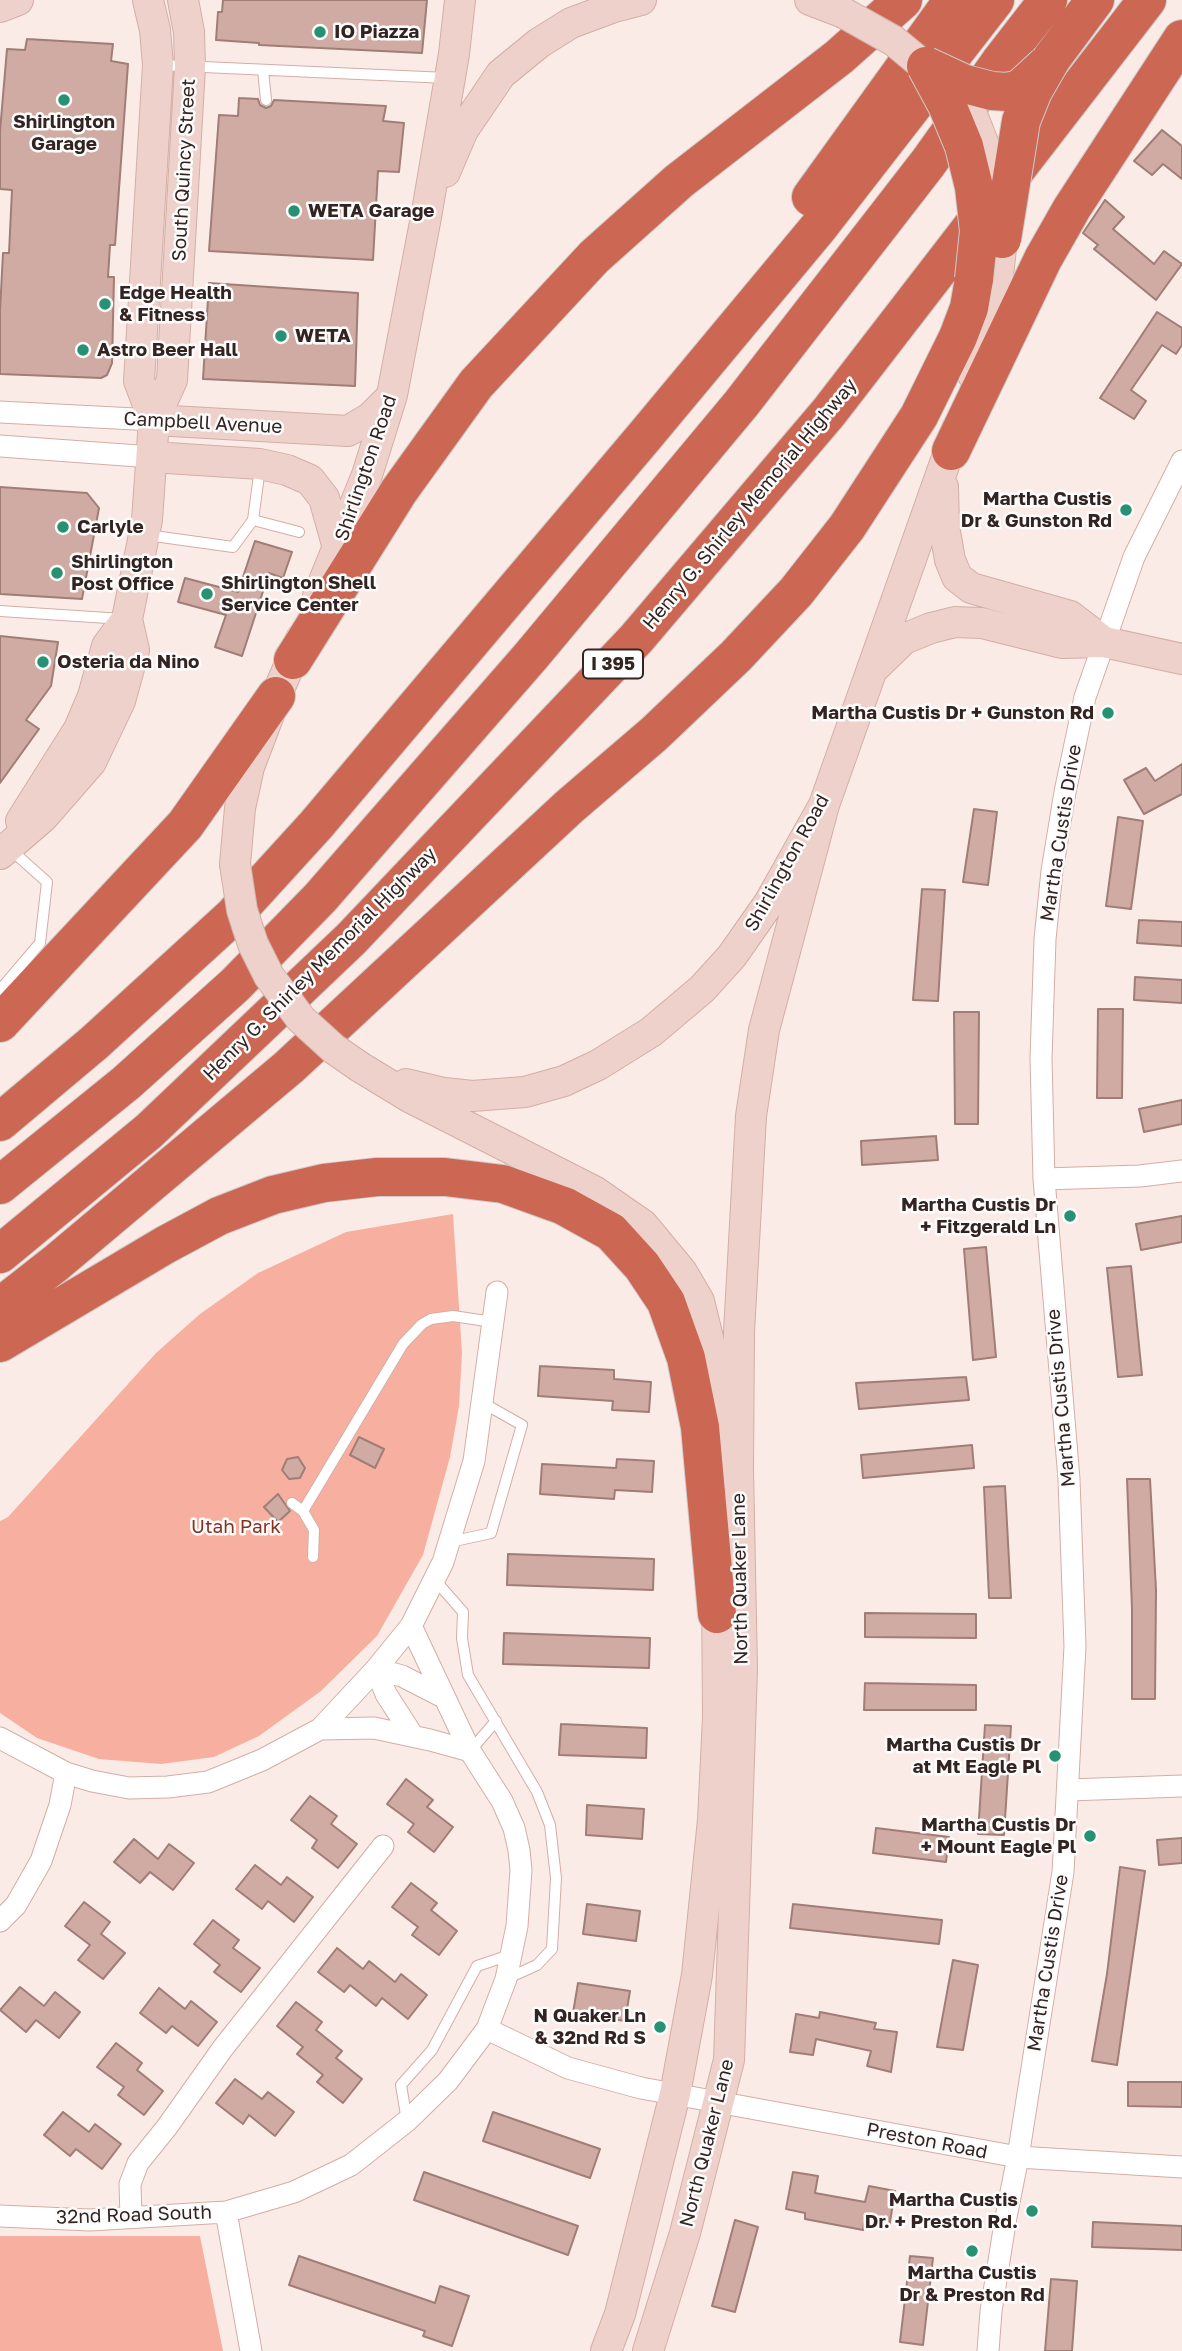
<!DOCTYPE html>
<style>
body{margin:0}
canvas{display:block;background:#fbebe7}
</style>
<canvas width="1182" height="2351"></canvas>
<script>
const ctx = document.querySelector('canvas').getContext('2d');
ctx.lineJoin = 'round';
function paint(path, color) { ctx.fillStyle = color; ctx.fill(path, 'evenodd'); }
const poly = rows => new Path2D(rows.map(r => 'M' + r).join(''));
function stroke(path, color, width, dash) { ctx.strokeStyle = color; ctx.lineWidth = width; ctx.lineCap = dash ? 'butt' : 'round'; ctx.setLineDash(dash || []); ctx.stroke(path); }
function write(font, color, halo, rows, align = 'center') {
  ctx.font = font + ' "Golos Text",sans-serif'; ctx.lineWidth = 5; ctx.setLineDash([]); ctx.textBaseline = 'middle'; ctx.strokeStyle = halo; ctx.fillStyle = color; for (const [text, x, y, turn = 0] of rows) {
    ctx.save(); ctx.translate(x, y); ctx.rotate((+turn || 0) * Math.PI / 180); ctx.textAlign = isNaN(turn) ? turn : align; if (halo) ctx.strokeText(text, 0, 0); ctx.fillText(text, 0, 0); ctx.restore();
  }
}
const green = poly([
 [453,1214,462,1353,459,1406,450,1457,423,1555,377,1636,321,1691,259,1736,214,1757,161,1764,99,1759,37,1738,0,1713,0,1521,8,1517,156,1353,200,1314,258,1273,346,1232],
 [0,2236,200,2236,223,2351,0,2351]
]);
const building = poly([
 [223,0,427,0,422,53,259,45,259,43,216,40,218,12,222,12,223,0],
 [27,39,113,44,111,61,128,64,115,245,110,245,108,277,114,277,112,363,107,375,101,378,0,374,0,311,3,253,9,253,12,190,0,189,0,131,7,49,25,50,27,39],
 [239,98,258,99,260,105,266,108,271,106,274,100,386,106,383,121,404,123,399,172,378,171,373,260,209,251,219,115,238,116,239,98],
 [1162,130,1182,146,1182,179,1163,164,1152,175,1134,161,1162,130],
 [1105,200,1124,217,1113,229,1154,264,1164,251,1182,264,1156,300,1094,249,1098,245,1083,233,1105,200],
 [209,283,358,293,355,386,203,379,209,283],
 [1157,312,1182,328,1182,345,1176,354,1162,345,1131,390,1146,401,1134,419,1100,398,1157,312],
 [0,487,87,493,99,508,82,599,0,594,0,487],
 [255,541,292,552,283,578,269,573,242,656,215,647,226,615,178,602,185,578,238,592,255,541],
 [0,636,58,642,51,686,26,720,39,729,0,783,0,636],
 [1182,764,1182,794,1144,814,1124,780,1146,768,1155,781,1182,764],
 [974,809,997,812,988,885,963,882,974,809],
 [1118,817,1143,821,1131,909,1106,906,1118,817],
 [922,889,945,890,938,1001,913,1000,922,889],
 [1139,920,1182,922,1182,946,1137,943,1139,920],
 [1135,977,1182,980,1182,1003,1134,1000,1135,977],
 [1098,1009,1123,1009,1122,1098,1097,1098,1098,1009],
 [954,1012,979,1012,978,1124,955,1124,954,1012],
 [1182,1100,1182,1124,1144,1132,1139,1109,1182,1100],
 [936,1136,938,1160,862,1165,861,1141,936,1136],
 [1182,1216,1182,1242,1141,1250,1136,1224,1182,1216],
 [986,1247,996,1357,973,1360,964,1249,986,1247],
 [1131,1266,1142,1375,1118,1377,1107,1268,1131,1266],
 [540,1366,614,1370,614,1379,651,1382,649,1412,612,1410,613,1401,538,1396,540,1366],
 [966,1377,969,1400,859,1409,856,1383,966,1377],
 [359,1437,384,1449,375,1468,350,1455,359,1437],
 [972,1445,974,1468,863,1478,861,1455,972,1445],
 [298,1457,305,1468,300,1478,289,1479,282,1470,287,1459,298,1457],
 [617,1459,654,1461,652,1492,615,1490,614,1499,540,1494,542,1464,616,1468,617,1459],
 [1127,1479,1150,1479,1156,1590,1155,1699,1132,1699,1132,1609,1127,1479],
 [1005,1486,1011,1598,989,1598,984,1487,1005,1486],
 [278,1494,290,1511,278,1522,264,1507,278,1494],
 [508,1554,654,1559,653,1590,507,1585,508,1554],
 [865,1613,976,1614,976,1638,865,1637,865,1613],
 [504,1633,650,1638,649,1668,503,1664,504,1633],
 [865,1683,976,1685,976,1710,864,1710,865,1683],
 [561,1724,647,1728,646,1758,559,1755,561,1724],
 [985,1725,1011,1726,1004,1835,978,1834,985,1725],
 [406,1779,433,1800,427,1807,453,1827,434,1852,408,1832,414,1824,387,1804,406,1779],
 [310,1796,337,1816,331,1824,357,1844,338,1868,312,1848,317,1840,291,1820,310,1796],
 [587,1805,644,1809,642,1839,586,1835,587,1805],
 [876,1828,949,1837,946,1862,873,1853,876,1828],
 [1182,1838,1182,1863,1159,1865,1157,1840,1182,1838],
 [134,1839,158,1859,169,1844,194,1863,173,1890,150,1872,140,1883,114,1862,134,1839],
 [255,1865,281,1885,287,1877,313,1897,294,1922,268,1901,262,1909,236,1889,255,1865],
 [1120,1867,1145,1871,1117,2065,1092,2061,1107,1974,1120,1867],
 [411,1883,437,1903,431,1910,457,1931,439,1955,412,1935,418,1927,392,1907,411,1883],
 [84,1902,110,1922,101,1934,125,1953,103,1979,78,1960,90,1945,65,1926,84,1902],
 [587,1904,640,1911,636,1941,583,1934,587,1904],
 [793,1904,942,1920,939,1944,790,1928,793,1904],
 [213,1920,239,1940,233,1948,260,1968,241,1992,214,1972,220,1965,194,1944,213,1920],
 [337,1948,363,1969,369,1961,395,1982,401,1974,427,1995,408,2019,382,1998,376,2006,350,1985,344,1992,318,1972,337,1948],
 [953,1960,978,1965,963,2050,937,2047,953,1960],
 [578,1983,630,1991,625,2021,573,2013,578,1983],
 [20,1987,44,2006,55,1992,80,2012,59,2038,36,2020,26,2032,0,2010,20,1987],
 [159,1988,185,2009,191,2001,217,2022,198,2046,172,2026,166,2033,140,2013,159,1988],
 [296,2002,322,2022,316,2030,342,2051,336,2058,362,2079,343,2103,317,2082,323,2075,297,2054,303,2047,277,2026,296,2002],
 [820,2012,876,2023,874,2029,897,2032,891,2072,867,2066,871,2051,816,2039,813,2055,790,2052,796,2014,819,2018,820,2012],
 [116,2043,142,2063,137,2070,163,2091,144,2115,118,2095,124,2087,97,2067,116,2043],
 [235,2079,262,2099,268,2092,294,2112,275,2136,249,2115,243,2124,216,2103,235,2079],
 [1128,2082,1182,2082,1182,2107,1128,2106,1128,2082],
 [63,2112,89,2132,95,2124,121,2144,102,2169,76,2149,70,2156,44,2135,63,2112],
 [493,2112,600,2149,590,2178,483,2141,493,2112],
 [424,2172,578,2226,568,2255,414,2200,424,2172],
 [793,2172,818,2176,815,2193,865,2202,869,2186,895,2191,889,2228,864,2224,863,2230,805,2219,805,2213,786,2209,793,2172],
 [735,2220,758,2227,735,2312,712,2306,735,2220],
 [1093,2222,1182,2226,1182,2250,1092,2247,1093,2222],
 [299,2256,435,2303,440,2286,469,2296,452,2346,423,2336,425,2331,289,2285,299,2256],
 [910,2256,933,2258,923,2345,900,2342,910,2256],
 [1051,2279,1077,2281,1072,2351,1045,2351,1051,2279]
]);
const lane = poly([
 [159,65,447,78],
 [263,70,266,100],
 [253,520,260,468],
 [147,535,233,547,253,520,299,532],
 [0,611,123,619],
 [0,990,40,943,47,882,10,849],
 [292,1503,303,1511,403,1344,422,1324,431,1319,453,1316,493,1322],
 [303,1511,314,1530,313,1557],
 [450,1542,491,1533,522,1425,483,1403],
 [435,1580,463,1612,462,1638,468,1675,537,1792,550,1825,556,1878,552,1949,537,1965,506,1979],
 [470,1751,496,1721],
 [407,2121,401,2085,432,2050,477,1966,510,1955]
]);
const street = poly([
 [0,412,154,420],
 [0,446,152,457],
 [1044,1179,1140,1176,1182,1171],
 [376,1669,386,1694,413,1736],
 [376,1669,402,1676,443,1697],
 [320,1729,374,1728,430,1740,470,1751],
 [0,1738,66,1773,92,1781,129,1788,168,1787,208,1782,262,1760,320,1729,376,1669,411,1626,443,1562,474,1461,497,1292],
 [1069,1790,1182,1786],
 [0,1921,16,1905,41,1861,60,1805,66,1773],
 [487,2029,568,2068,641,2088,1018,2157,1182,2167],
 [226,2212,251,2351],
 [0,2216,90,2220,226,2212,294,2192,351,2165,407,2121,448,2081,487,2029,506,1979,517,1926,521,1870,519,1850,514,1828,502,1801,470,1751,411,1626],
 [131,2217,130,2184,138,2163,167,2127,223,2048,383,1846],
 [988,2351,991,2311,1006,2217,1018,2157,1063,1872,1075,1646,1069,1479,1044,1179,1041,1058,1045,939,1052,871,1065,792,1085,697,1134,557,1182,461]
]);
const secondary = poly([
 [148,0,155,30,158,65,139,381,154,420],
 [810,0,844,13],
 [0,7,18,0],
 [445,172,463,130,501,74,539,43,571,23,614,7,641,0],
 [973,375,996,294,1002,239],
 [154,420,348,431,370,418,390,398],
 [152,457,260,464,287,470,310,480,324,498,338,548],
 [943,487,944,526,950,560,957,577,971,588,1070,616,1104,642],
 [318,596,367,475,392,395,426,217,454,54,460,0],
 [875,667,904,639,931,628,955,622,982,623,1062,643,1104,642,1182,659],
 [21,821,79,729,93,696,107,646,127,619],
 [0,854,43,817,91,762,120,701,134,650,127,619,147,520,154,420,172,380,190,67,189,32,183,0],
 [235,864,240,808,249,767,276,696,301,639],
 [360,1067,411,1098,594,1191,643,1225,682,1272,699,1301,711,1350,716,1405,717,1453],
 [406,1084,444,1093,472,1096,525,1092,564,1081,598,1065,651,1032,702,989,732,956,769,903,824,805,957,429],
 [606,2351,620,2314,675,2094,697,1975,713,1820,718,1717,717,1594],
 [648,2351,685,2233,729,2060,742,1669,738,1469,739,1332,751,1116,764,1030,824,805]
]);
const highway = poly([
 [1052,58,1095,0],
 [811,197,953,0],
 [951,451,1043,259,1072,208,1182,39],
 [293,660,399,491,476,384,594,257,679,181,839,57,903,0],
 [0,1023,185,825,276,696],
 [0,1122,94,1043,233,916,316,825,644,437,818,228,995,0],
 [0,1185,126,1083,235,985,320,898,531,656,741,404,928,163,1000,62,1048,0],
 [0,1254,149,1131,351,939,636,639,829,412,1147,0],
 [0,1307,56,1263,289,1067,570,806,654,734,736,656,796,592,847,527,919,416,958,337,969,308,974,279],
 [0,1343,165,1245,219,1216,273,1195,324,1183,377,1177,445,1177,503,1184,564,1206,611,1232,642,1266,666,1302,686,1358,700,1427,717,1614]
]);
const secondaryBridge = poly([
 [844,13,894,41,953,90,973,117,985,148,994,177,999,214],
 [235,864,242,910,253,944,269,976,301,1019,334,1049,360,1067]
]);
const highwayBridge = poly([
 [926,66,947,105,964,146,974,187,979,231,974,279],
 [926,66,965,84,992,91,1007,92,1020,89,1046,65],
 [1002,239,1021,121,1033,91,1052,58]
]);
const markers = [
 [320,32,7,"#279271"],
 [64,100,7,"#279271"],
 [294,211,7,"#279271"],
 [105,304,7,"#279271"],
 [281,336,7,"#279271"],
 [83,350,7,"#279271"],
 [1126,510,7,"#279271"],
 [63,527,7,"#279271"],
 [57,573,7,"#279271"],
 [207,594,7,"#279271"],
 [43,662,7,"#279271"],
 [1108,713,7,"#279271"],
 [1070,1216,7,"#279271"],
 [1055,1756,7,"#279271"],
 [1090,1836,7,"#279271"],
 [660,2027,7,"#279271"],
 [1032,2211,7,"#279271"],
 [972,2251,7,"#279271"]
];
const shields = [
 [613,664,60]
];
const shieldNames = [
 ["I 395",613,664]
];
const poiNames = [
 ["IO Piazza",334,32],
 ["Shirlington",64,122,"center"],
 ["Garage",64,144,"center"],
 ["WETA Garage",308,211],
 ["Edge Health",119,293],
 ["& Fitness",119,315],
 ["WETA",295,336],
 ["Astro Beer Hall",97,350],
 ["Martha Custis",1112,499,"right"],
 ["Dr & Gunston Rd",1112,521,"right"],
 ["Carlyle",77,527],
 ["Shirlington",71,562],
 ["Post Office",71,584],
 ["Shirlington Shell",221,583],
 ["Service Center",221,605],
 ["Osteria da Nino",57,662],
 ["Martha Custis Dr + Gunston Rd",1094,713,"right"],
 ["Martha Custis Dr",1056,1205,"right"],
 ["+ Fitzgerald Ln",1056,1227,"right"],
 ["Martha Custis Dr",1041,1745,"right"],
 ["at Mt Eagle Pl",1041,1767,"right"],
 ["Martha Custis Dr",1076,1825,"right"],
 ["+ Mount Eagle Pl",1076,1847,"right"],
 ["N Quaker Ln",646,2016,"right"],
 ["& 32nd Rd S",646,2038,"right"],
 ["Martha Custis",1018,2200,"right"],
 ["Dr. + Preston Rd.",1018,2222,"right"],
 ["Martha Custis",972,2273,"center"],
 ["Dr & Preston Rd",972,2295,"center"]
];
const streetNames = [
 ["South Quincy Street",184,170,-87],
 ["Campbell Avenue",203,423,3],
 ["Shirlington Road",366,468,-71],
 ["Henry G. Shirley Memorial Highway",750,504,-50],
 ["Martha Custis Drive",1061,833,-81],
 ["Shirlington Road",787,863,-61],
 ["Henry G. Shirley Memorial Highway",320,964,-45],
 ["Martha Custis Drive",1061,1398,-95],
 ["North Quaker Lane",740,1579,-91],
 ["Martha Custis Drive",1048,1963,-81],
 ["Preston Road",927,2141,11],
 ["North Quaker Lane",707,2143,-76],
 ["32nd Road South",134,2215,-2]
];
const parkNames = [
 ["Utah Park",236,1527]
];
paint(green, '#f7b0a0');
paint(building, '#d0aba3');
stroke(building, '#a07d75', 2);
stroke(lane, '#d3aea5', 12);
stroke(street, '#d3aea5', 23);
stroke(secondary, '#d3aea5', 32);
stroke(highway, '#cecaca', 40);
stroke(lane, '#fff', 10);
stroke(street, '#fff', 21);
stroke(secondary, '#efd1cb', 30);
stroke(highway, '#cb6752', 38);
stroke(secondaryBridge, '#d3aea5', 32, []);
stroke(highwayBridge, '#cecaca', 40, []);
stroke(secondaryBridge, '#efd1cb', 30);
stroke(highwayBridge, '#cb6752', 38);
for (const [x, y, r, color] of markers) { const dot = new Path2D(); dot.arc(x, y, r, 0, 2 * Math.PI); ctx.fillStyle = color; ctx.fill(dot); stroke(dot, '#fcfcfc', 2.5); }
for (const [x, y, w] of shields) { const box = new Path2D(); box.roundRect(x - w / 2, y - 14.5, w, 29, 5); ctx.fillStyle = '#fcfcfc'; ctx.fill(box); stroke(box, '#332421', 2); }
write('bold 18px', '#332421', null, shieldNames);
write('bold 19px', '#332421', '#fcfcfc', poiNames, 'left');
write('19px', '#332421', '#fcfcfc', streetNames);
write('19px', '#863221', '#fcfcfc', parkNames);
</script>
